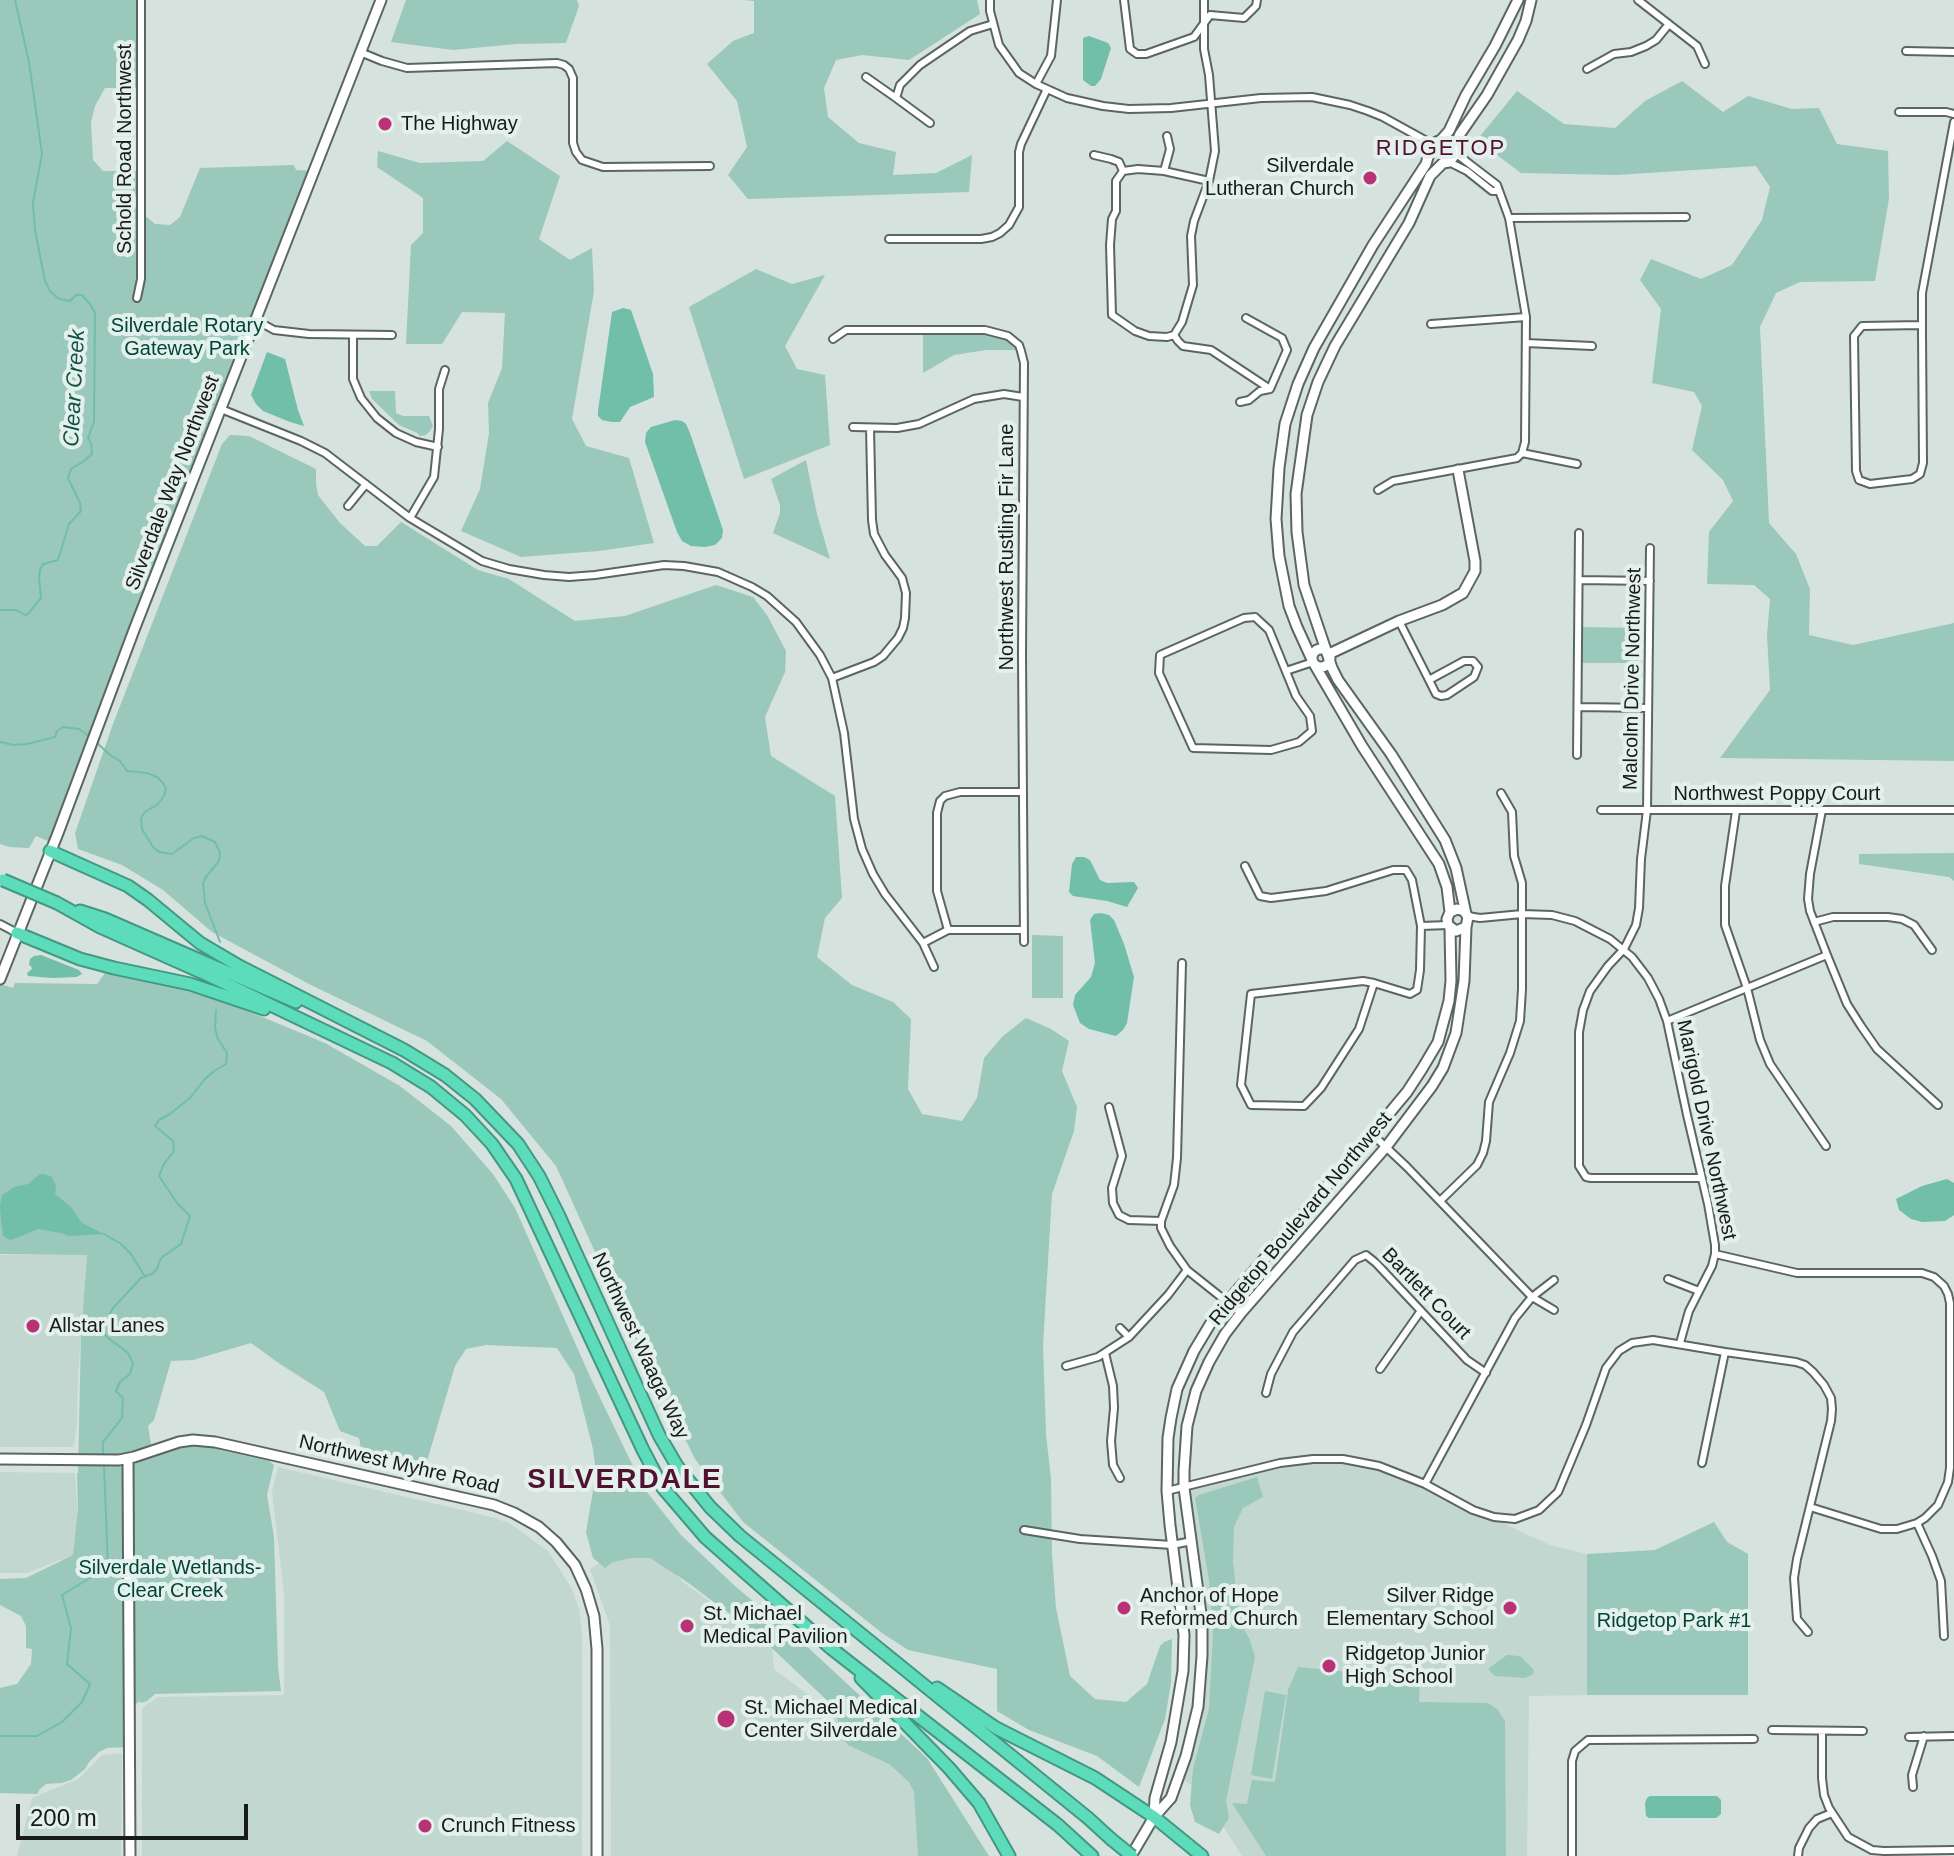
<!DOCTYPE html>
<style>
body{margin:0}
#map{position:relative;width:1954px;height:1856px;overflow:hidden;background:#d6e2de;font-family:Helvetica,sans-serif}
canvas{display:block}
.scale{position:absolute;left:16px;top:1804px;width:232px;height:36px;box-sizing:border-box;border:4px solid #171b19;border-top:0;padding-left:10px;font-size:24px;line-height:28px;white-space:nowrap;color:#171b19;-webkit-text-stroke:6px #e3f0eb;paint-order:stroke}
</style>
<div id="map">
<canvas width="1954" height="1856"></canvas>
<div class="scale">200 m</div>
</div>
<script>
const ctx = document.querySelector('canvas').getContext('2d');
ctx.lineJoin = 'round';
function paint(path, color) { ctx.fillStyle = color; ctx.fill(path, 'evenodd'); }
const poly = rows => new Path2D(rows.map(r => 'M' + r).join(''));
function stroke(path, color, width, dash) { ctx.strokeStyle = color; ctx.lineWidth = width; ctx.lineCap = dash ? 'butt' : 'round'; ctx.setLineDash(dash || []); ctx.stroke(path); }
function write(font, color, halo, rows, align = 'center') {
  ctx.font = font + ' Helvetica,sans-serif'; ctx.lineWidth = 8; ctx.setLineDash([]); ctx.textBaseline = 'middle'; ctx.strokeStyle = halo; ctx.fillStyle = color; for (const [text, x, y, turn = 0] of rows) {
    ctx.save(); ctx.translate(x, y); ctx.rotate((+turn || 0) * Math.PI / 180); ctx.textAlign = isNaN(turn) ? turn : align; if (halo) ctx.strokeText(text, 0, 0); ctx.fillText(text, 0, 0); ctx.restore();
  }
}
const built = poly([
 [87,1254,78,1375,77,1422,74,1447,0,1447,0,1255],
 [1343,1460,1379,1466,1550,1545,1587,1554,1587,1695,1529,1696,1527,1856,1242,1856,1200,1790,1178,1777,1186,1756,1202,1656,1184,1488,1280,1463],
 [278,1467,492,1517,509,1523,548,1551,572,1589,579,1609,582,1634,582,1856,142,1856,142,1708,158,1697,284,1695,284,1594,272,1492],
 [0,1472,75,1473,80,1544,73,1555,27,1573,0,1573],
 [640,1536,683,1582,772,1647,774,1669,908,1769,915,1785,919,1856,611,1856,610,1626,590,1569],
 [122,1753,121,1856,17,1856,32,1798,78,1779,102,1755]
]);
const green = poly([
 [0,0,141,0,141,88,105,88,95,106,91,122,93,160,103,171,141,171,141,196,127,197,136,208,155,224,170,225,180,217,200,168,294,165,296,170,314,171,53,843,36,836,29,848,9,847,0,844],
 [406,0,577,0,579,6,566,43,516,44,453,50,391,42],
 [744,0,977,0,980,14,909,60,862,55,836,60,824,88,828,117,859,143,896,152,893,175,936,173,972,155,969,192,748,199,728,175,747,147,737,101,707,64,733,41,754,33,754,1],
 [1682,81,1723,112,1748,96,1792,109,1819,108,1837,144,1888,151,1889,199,1875,281,1800,282,1776,293,1760,327,1769,523,1796,554,1810,589,1809,635,1853,645,1954,623,1954,761,1720,758,1770,690,1767,635,1770,599,1754,585,1707,584,1709,532,1733,501,1723,480,1692,450,1702,406,1694,392,1652,383,1661,309,1640,280,1651,259,1701,279,1732,265,1762,220,1770,187,1756,166,1616,175,1521,173,1477,140,1517,91,1564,124,1615,128,1645,101],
 [507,141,560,176,539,239,570,260,592,248,594,291,572,419,586,446,629,458,654,543,599,551,521,557,461,531,480,489,489,433,488,403,502,368,505,313,462,312,442,344,406,344,411,245,423,233,423,198,377,167,378,151,420,163,483,161],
 [756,269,792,284,825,275,785,346,797,369,825,375,830,445,744,479,689,307],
 [923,330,985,330,1008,336,1019,350,986,350,954,355,923,373],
 [369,391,395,391,396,413,403,416,429,416,433,426,430,431,426,435,420,436,417,433,399,425,372,399],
 [230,435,249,436,316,469,316,483,318,495,340,523,365,546,377,546,401,522,478,570,509,579,575,621,625,616,716,585,753,597,767,615,786,651,785,672,765,717,771,756,835,796,842,898,825,918,817,957,852,985,893,1002,911,1019,908,1089,922,1114,962,1121,977,1098,984,1058,1003,1036,1026,1018,1051,1029,1069,1041,1062,1071,1077,1107,1074,1131,1052,1194,1043,1345,1046,1435,1051,1478,1052,1553,1056,1608,1070,1676,1095,1699,1126,1702,1147,1684,1160,1646,1164,1642,1172,1639,1171,1683,1165,1719,1139,1787,1097,1756,1029,1730,997,1711,997,1669,908,1650,882,1633,743,1522,695,1459,624,1316,556,1166,501,1099,427,1041,309,984,212,932,163,890,122,865,78,849,75,833,113,724,222,444],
 [806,460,817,514,830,559,773,533,780,513,780,505,771,479],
 [1583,627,1638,628,1638,663,1582,663],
 [1954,853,1954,881,1949,877,1859,864,1859,854],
 [1032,935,1063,936,1063,998,1032,998],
 [105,973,156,979,205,993,325,1043,400,1086,451,1126,493,1174,515,1208,592,1381,643,1487,681,1535,736,1587,800,1640,927,1758,989,1856,918,1856,914,1792,909,1782,889,1764,848,1745,842,1738,835,1708,758,1635,687,1582,650,1558,632,1558,613,1562,605,1568,593,1558,586,1532,594,1485,595,1465,593,1449,574,1374,557,1348,486,1345,466,1349,455,1366,425,1468,362,1454,359,1438,340,1431,324,1392,280,1364,251,1343,193,1360,171,1361,154,1420,148,1426,152,1450,173,1444,220,1443,220,1450,269,1461,274,1465,267,1495,274,1537,278,1667,281,1691,155,1694,147,1701,141,1703,140,1701,129,1709,130,1747,107,1748,99,1752,89,1762,85,1769,71,1780,61,1783,46,1784,40,1789,37,1794,0,1793,0,1688,17,1684,31,1664,32,1649,26,1648,26,1626,21,1616,0,1605,0,1579,26,1578,73,1555,78,1509,77,1474,78,1473,81,1335,87,1255,0,1254,0,984,13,988,15,983,97,984],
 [1257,1477,1263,1497,1243,1508,1234,1527,1233,1561,1239,1620,1250,1640,1255,1657,1226,1801,1229,1818,1219,1834,1195,1822,1190,1805,1193,1769,1209,1709,1213,1634,1209,1580,1195,1498,1199,1495],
 [1714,1522,1727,1542,1748,1554,1748,1695,1587,1695,1587,1554,1655,1550],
 [1507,1655,1520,1656,1534,1670,1533,1674,1525,1678,1495,1676,1488,1669],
 [1298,1667,1420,1679,1419,1702,1488,1703,1497,1709,1505,1721,1506,1856,1266,1856,1232,1803,1247,1804,1252,1780,1275,1782,1288,1690],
 [1265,1691,1286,1695,1272,1779,1251,1775]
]);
const water = poly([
 [1089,36,1108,43,1111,48,1101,79,1095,86,1091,86,1083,80,1083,38],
 [623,308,631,310,653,374,654,397,630,407,620,422,612,422,602,420,598,416,598,411,612,312],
 [267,352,285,359,298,410,304,426,290,422,263,411,256,404,251,395],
 [675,420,682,421,686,424,690,433,723,530,722,538,715,545,705,547,691,546,682,541,677,532,645,442,646,433,651,427],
 [1076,857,1084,857,1090,860,1100,880,1107,883,1134,882,1138,888,1127,907,1107,901,1073,896,1069,892,1072,864],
 [1101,913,1109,915,1114,920,1124,944,1134,977,1127,1023,1123,1030,1116,1036,1089,1029,1080,1023,1073,1005,1075,995,1091,977,1095,963,1090,920,1094,914],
 [41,955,79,970,82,974,76,977,52,978,28,976,27,973,32,969,31,966,29,965,30,959,34,956],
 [40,1174,44,1174,52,1177,56,1186,55,1194,71,1207,82,1223,104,1234,69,1236,61,1233,38,1229,14,1239,10,1240,6,1238,3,1235,1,1219,0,1206,2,1195,14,1187,28,1184],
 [1947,1179,1954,1183,1954,1215,1945,1221,1922,1222,1911,1219,1899,1210,1896,1199,1922,1186],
 [1650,1796,1717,1796,1721,1800,1721,1814,1716,1818,1649,1818,1646,1816,1645,1803,1647,1798]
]);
const stream = poly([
 [0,610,16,610,25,615,28,614,41,598,39,577,40,570,43,564,58,560,69,524,81,511,80,503,68,478,71,469,84,461,92,454,91,443,88,438,94,422,95,313,90,304,82,295,76,295,70,301,59,299,50,291,45,281,35,230,33,203,42,154,29,62,15,0],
 [95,741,110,755,120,761,127,771,147,773,157,777,163,783,166,789,164,796,158,804,145,812,141,818,142,829,153,847,159,852,172,854,194,838,202,836,215,842,220,853,219,861,206,877,203,883,205,903,220,942],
 [0,742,13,745,27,744,55,737,57,731,63,727,79,729,90,737],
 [104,1234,121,1244,131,1254,144,1275],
 [103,1458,103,1442,122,1418,123,1398,116,1391,120,1382,130,1374,133,1363,128,1353,107,1337,103,1331,104,1325,113,1308,141,1278,152,1274,157,1269,161,1258,181,1244,190,1216,177,1203,159,1176,164,1164,174,1151,173,1141,155,1126,159,1120,170,1114,190,1098,204,1080,214,1071,226,1064,227,1053,218,1039,215,1028,216,1010],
 [0,1736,37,1736,62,1722,82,1702,90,1684,67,1664,71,1628,62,1595,108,1567,104,1464]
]);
const street = poly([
 [990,0,990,11,999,45,1019,73,1036,84,1067,98,1103,106,1129,109,1171,108,1261,98,1312,97,1350,105,1368,111,1383,117,1432,144],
 [1124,0,1130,49,1137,54,1146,54,1194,37,1210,15,1244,18,1256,6,1257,0],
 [1638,0,1697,46,1705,64],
 [1906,51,1954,52],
 [360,52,382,61,407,68,557,63,564,65,569,69,573,78,573,143,576,152,582,160,603,167,710,166],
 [1587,69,1614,54,1631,52,1646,46,1656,40,1669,24],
 [866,77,896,98],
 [1036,84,1051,56,1057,0],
 [1899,112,1946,112,1954,114],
 [930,123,896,98,900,85,920,65,970,31,993,24],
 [1094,155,1111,159,1119,162,1123,171],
 [1449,162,1467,171,1492,191,1498,191],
 [1164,171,1170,149,1167,136],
 [1509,218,1686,217],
 [889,239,981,239,992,237,1000,233,1009,225,1019,207,1019,152,1021,144,1047,89],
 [137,298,141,279,141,0],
 [256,320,274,330,309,334,392,335],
 [1431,324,1526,317],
 [1922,325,1862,326,1854,336,1856,471,1859,480,1870,484,1912,479,1920,474,1923,463,1922,333,1922,293,1954,122],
 [353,335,353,379,361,398,377,418,396,433,416,442,438,447],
 [1174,335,1182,322,1193,285,1191,236,1194,221,1209,181,1215,151,1209,75,1204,49,1204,0],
 [1174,335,1167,337,1149,336,1135,331,1112,315,1110,245,1112,219,1116,211,1116,181,1123,171,1138,169,1164,171,1209,181],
 [1174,335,1178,341,1183,346,1211,350,1270,389],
 [833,339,846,330,985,330,1008,336,1019,345,1021,351,1024,363,1022,653,1024,942],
 [1526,343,1592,346],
 [1240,402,1249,400,1260,391,1270,389,1287,350,1282,338,1246,318],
 [221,409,301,441,325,453,410,518,482,561,509,569,544,575,569,577,595,575,664,565,684,566,718,572,752,587,767,596,796,622,820,655,832,678,844,733,854,819,862,849,873,874,885,894,923,943,934,967],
 [853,427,897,428,919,424,974,399,1004,394,1023,397],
 [1522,453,1577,464],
 [1378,490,1393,481,1517,458,1522,453,1525,442,1526,317,1509,218,1497,185,1454,152],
 [348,506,366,484],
 [410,518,434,477,439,429,439,389,445,370],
 [1650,548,1647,810,1641,859,1639,908,1636,925,1624,949,1608,966,1590,991,1583,1010,1579,1032,1579,1166,1586,1177,1591,1178,1701,1178],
 [1579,580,1650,581],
 [1255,617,1269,630,1296,696,1310,716,1312,731,1299,742,1271,750,1193,748,1159,673,1160,655,1244,618,1255,617],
 [1399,621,1429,680,1436,694,1441,696,1447,695,1474,677,1478,667,1473,661,1464,661,1429,680],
 [1286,671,1313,662],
 [832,678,874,662,883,656,898,638,903,628,905,618,906,593,902,578,885,555,874,534,872,520,870,428],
 [1578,707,1648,708],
 [1577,755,1579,533],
 [1601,810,1954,810],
 [1822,810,1810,874,1808,899,1810,911,1827,955,1847,1004,1861,1026,1877,1049,1938,1105],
 [1736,811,1725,886,1725,925,1747,988,1760,1040,1770,1064,1826,1146],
 [1245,866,1260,896,1271,898,1326,891,1393,870,1406,870,1412,880,1421,926,1420,970,1417,990,1410,994,1374,983,1359,1029,1321,1088,1304,1106,1251,1105,1241,1085,1251,994,1363,981,1374,983],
 [1468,916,1480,918,1522,914,1552,915,1575,921,1610,939,1632,957,1648,978,1659,999,1667,1021,1687,1115,1708,1204,1715,1245,1715,1254,1712,1266,1689,1311,1680,1343],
 [1814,922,1833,917,1888,917,1902,919,1914,925,1932,950],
 [0,924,17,933],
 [1421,926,1448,925],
 [948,930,937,891,937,813,940,801,945,796,960,792,1023,792],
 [923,943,948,930,1024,930],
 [1182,963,1177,1158,1174,1185,1161,1221,1161,1228,1170,1246,1187,1270,1241,1313],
 [1667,1021,1827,955],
 [1109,1107,1122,1156,1112,1188,1113,1203,1119,1215,1129,1220,1161,1221],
 [1372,1134,1407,1167,1532,1297,1554,1310],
 [1440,1201,1477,1165,1483,1153,1486,1141,1489,1102,1510,1053,1520,1021,1522,989,1522,883,1514,856,1512,812,1501,793],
 [1715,1254,1797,1273,1922,1273,1934,1277,1944,1286,1948,1294,1950,1303,1950,1468,1948,1482,1938,1505,1925,1518,1917,1523,1897,1529,1881,1529,1810,1507],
 [1668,1279,1699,1291],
 [1120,1328,1129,1337],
 [1105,1353,1113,1386,1114,1408,1111,1441,1113,1465,1120,1478],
 [1066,1366,1098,1357,1129,1337,1168,1295,1187,1270],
 [1380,1369,1420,1312],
 [1266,1393,1271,1374,1293,1332,1355,1260,1366,1255,1376,1263,1467,1360,1486,1373],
 [1702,1463,1725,1352],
 [1425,1484,1515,1318,1532,1297,1554,1280],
 [1167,1491,1280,1463,1313,1459,1343,1459,1379,1466,1425,1484,1473,1510,1494,1517,1515,1519,1539,1510,1558,1492,1586,1425,1606,1368,1619,1351,1632,1343,1653,1340,1725,1352,1796,1362,1805,1365,1813,1372,1824,1385,1831,1398,1832,1409,1831,1421,1797,1559,1794,1578,1797,1619,1808,1632],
 [1917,1523,1932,1556,1941,1581,1944,1636],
 [1024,1530,1080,1539,1172,1545,1192,1541],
 [1772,1730,1863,1731],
 [1822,1731,1822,1778,1824,1795,1829,1808,1848,1837,1872,1850,1884,1851,1954,1850],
 [1909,1737,1954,1736],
 [1913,1787,1912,1775,1924,1736],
 [1572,1856,1572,1761,1575,1751,1588,1740,1754,1739],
 [1798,1856,1799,1848,1809,1828,1817,1819,1832,1813]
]);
const secondary = poly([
 '1312 658a9 9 0 1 1 18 0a9 9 0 1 1-18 0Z',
 [1329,654,1399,621,1442,605,1463,593,1475,571,1475,561,1458,470],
 [1450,912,1457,909,1464,911,1468,917,1466,927,1456,931,1448,925,1447,919,1450,912,1447,887,1439,864,1362,746,1313,662,1297,627,1289,606,1279,556,1276,519,1279,468,1285,424,1298,384,1314,348,1373,245,1426,164,1432,144,1441,140,1449,131,1466,95,1495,46,1518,0],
 [1466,914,1456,868,1445,840,1391,754,1338,680,1332,668,1304,585,1297,532,1296,494,1307,415,1318,382,1335,346,1409,223,1430,176,1443,163,1449,162,1454,156,1454,148,1460,134,1487,95,1518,40,1526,21,1531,0],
 [0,979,58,833,134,630,381,0],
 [0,1459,119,1460,134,1457,179,1442,193,1440,215,1442,494,1505,514,1513,539,1527,556,1542,575,1565,586,1589,594,1616,597,1649,597,1856],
 [128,1459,130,1856],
 [1154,1817,1155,1798,1171,1742,1183,1671,1184,1635,1170,1525,1167,1491,1168,1438,1171,1418,1177,1389,1194,1351,1215,1316,1372,1134,1407,1092,1422,1069,1438,1042,1449,1001,1451,981,1450,928],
 [1131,1856,1154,1817,1171,1798,1186,1756,1198,1707,1202,1656,1202,1621,1184,1488,1184,1471,1187,1426,1196,1391,1209,1362,1225,1334,1241,1313,1386,1147,1432,1086,1443,1068,1456,1033,1464,981,1466,927]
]);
const highway = poly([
 [50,851,128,886,148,900,200,943,239,966,404,1050,445,1075,475,1099,518,1144,539,1176,559,1216,659,1435,677,1466,710,1507,740,1536,1088,1818,1111,1839],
 [57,903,100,927,212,977,392,1063,431,1087,465,1115,492,1144,516,1179,643,1450,663,1488,705,1537,832,1649,1058,1825,1092,1856],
 [80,911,105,919,296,1002],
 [17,933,80,959,114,968,190,984,264,1009],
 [861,1678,949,1768,979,1803,1009,1856],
 [937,1688,996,1728,1095,1778,1154,1817,1202,1856]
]);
const highwayBridge = poly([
 [3,880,57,903],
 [1111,1839,1132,1856]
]);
const markers = [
 [385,124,8,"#b83275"],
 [1370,178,8,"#b83275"],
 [33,1326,8,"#b83275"],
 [1124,1608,8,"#b83275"],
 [1510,1608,8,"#b83275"],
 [687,1626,8,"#b83275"],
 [1329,1666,8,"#b83275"],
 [726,1719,10,"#b83275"],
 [425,1826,8,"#b83275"]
];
const poiNames = [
 ["The Highway",401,124],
 ["Silverdale",1354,166,"right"],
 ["Lutheran Church",1354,189,"right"],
 ["Allstar Lanes",49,1326],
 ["Anchor of Hope",1140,1596],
 ["Reformed Church",1140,1619],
 ["Silver Ridge",1494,1596,"right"],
 ["Elementary School",1494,1619,"right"],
 ["St. Michael",703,1614],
 ["Medical Pavilion",703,1637],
 ["Ridgetop Junior",1345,1654],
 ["High School",1345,1677],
 ["St. Michael Medical",744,1708],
 ["Center Silverdale",744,1731],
 ["Crunch Fitness",441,1826]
];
const streetNames = [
 ["Schold Road Northwest",125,149,-90],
 ["Silverdale Way Northwest",173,483,-69],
 ["Northwest Rustling Fir Lane",1007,547,-90],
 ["Malcolm Drive Northwest",1633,679,-89],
 ["Northwest Poppy Court",1777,794],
 ["Marigold Drive Northwest",1706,1130,78],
 ["Ridgetop Boulevard Northwest",1301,1219,-50],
 ["Bartlett Court",1426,1294,46],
 ["Northwest Waaga Way",640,1346,65],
 ["Northwest Myhre Road",399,1465,13]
];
const parkNames = [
 ["Silverdale Rotary",187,326],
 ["Gateway Park",187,349],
 ["Silverdale Wetlands-",170,1568],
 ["Clear Creek",170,1591],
 ["Ridgetop Park #1",1674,1621]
];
const neighbourhoodNames = [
 ["RIDGETOP",1441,149]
];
const waterNames = [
 ["Clear Creek",75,388,-87]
];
const districtNames = [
 ["SILVERDALE",625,1480]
];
paint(built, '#c3d7d1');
paint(green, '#9ac8ba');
paint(water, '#71bea9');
stroke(stream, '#71bea9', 2);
stroke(street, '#5b6662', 10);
stroke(secondary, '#5b6662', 13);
stroke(highway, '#449883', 15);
stroke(street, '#fff', 6);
stroke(secondary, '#fff', 9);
stroke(highway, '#5ddcbc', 11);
stroke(highwayBridge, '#449883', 15, []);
stroke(highwayBridge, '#5ddcbc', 11);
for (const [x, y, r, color] of markers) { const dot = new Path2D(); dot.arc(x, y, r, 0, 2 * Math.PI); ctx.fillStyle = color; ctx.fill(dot); stroke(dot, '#e3f0eb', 3); }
write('20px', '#171b19', '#e3f0eb', poiNames, 'left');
write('20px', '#171b19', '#e3f0eb', streetNames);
write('20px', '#004537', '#e3f0eb', parkNames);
ctx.letterSpacing = '2px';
write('22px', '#511131', '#e3f0eb', neighbourhoodNames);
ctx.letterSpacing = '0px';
write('italic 22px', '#125244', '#e3f0eb', waterNames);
ctx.letterSpacing = '2px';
write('bold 28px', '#511131', '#e3f0eb', districtNames);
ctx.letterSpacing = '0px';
</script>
